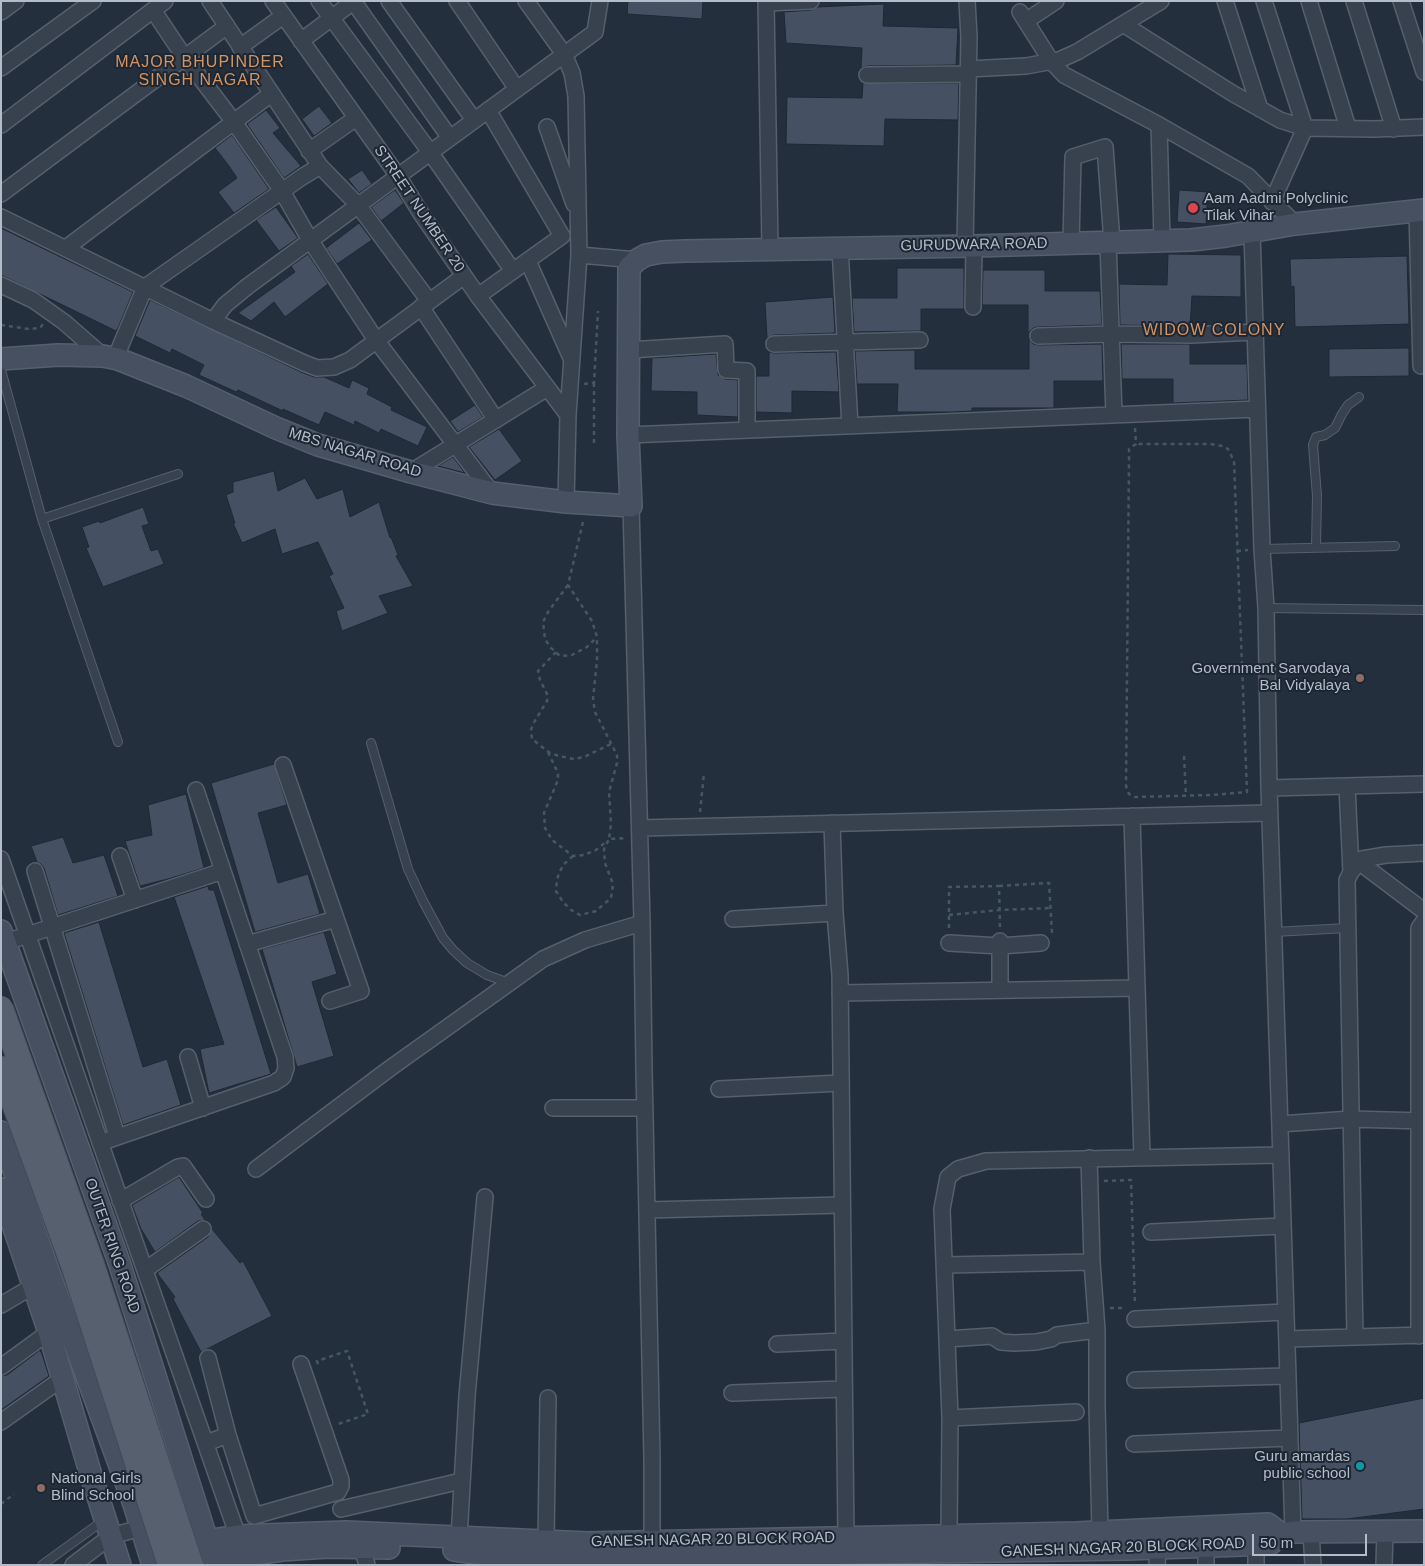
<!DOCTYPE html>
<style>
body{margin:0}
#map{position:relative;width:1425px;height:1566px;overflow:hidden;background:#242f3e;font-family:Arial,sans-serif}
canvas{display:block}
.frame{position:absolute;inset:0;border:2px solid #b4bcc9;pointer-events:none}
.scale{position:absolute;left:1252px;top:1534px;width:115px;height:22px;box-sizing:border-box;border:2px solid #b4bcc9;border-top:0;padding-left:6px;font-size:15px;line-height:18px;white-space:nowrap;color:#b4bcc9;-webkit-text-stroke:4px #1d2633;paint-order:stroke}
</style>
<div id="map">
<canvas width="1425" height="1566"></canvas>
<div class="frame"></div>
<div class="scale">50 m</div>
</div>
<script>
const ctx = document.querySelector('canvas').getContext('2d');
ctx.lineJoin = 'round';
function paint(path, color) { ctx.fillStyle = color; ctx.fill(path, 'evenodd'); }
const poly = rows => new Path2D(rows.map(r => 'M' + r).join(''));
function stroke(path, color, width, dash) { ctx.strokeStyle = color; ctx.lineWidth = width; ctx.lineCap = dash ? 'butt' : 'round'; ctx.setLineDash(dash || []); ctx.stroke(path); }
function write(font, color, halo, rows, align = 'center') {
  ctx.font = font + ' Arial,sans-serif'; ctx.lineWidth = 4; ctx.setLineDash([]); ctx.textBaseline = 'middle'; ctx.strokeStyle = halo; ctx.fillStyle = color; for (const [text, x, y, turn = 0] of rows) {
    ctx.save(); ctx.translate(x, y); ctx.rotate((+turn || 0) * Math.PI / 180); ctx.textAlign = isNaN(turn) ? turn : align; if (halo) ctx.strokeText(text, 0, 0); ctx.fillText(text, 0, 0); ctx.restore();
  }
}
const building = poly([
 [628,1,703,1,702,19,627,14,628,1],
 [884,4,883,26,958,28,956,65,867,66,861,68,862,48,786,43,784,12,811,10,817,7,884,4],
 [863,83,959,83,958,120,885,119,884,146,786,144,787,97,862,98,863,83],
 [319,106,332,123,314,136,302,119,319,106],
 [266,110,280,128,273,133,301,166,284,178,247,124,266,110],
 [232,135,269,189,234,213,218,192,237,178,229,166,215,148,232,135],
 [362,170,372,184,359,193,348,179,362,170],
 [395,190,404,203,381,221,371,207,395,190],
 [1179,190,1208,192,1206,224,1177,222,1179,190],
 [276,207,298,238,279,251,256,220,276,207],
 [359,223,372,240,337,264,326,248,359,223],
 [1,228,133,292,118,328,116,331,1,275,1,228],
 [308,254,328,284,285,317,274,302,251,321,238,313,295,272,291,266,308,254],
 [1168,254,1241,255,1241,297,1192,296,1190,326,1120,325,1119,284,1167,285,1168,254],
 [1407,256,1409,324,1295,327,1294,286,1291,287,1290,259,1407,256],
 [897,268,964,268,964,309,921,309,921,331,854,332,852,298,897,298,897,268],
 [983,270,1045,270,1045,291,1100,291,1102,325,1038,327,1033,328,1028,333,1028,305,982,305,983,270],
 [833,297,835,333,774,335,767,338,765,302,833,297],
 [150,300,301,372,314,377,324,377,349,388,352,380,369,388,367,394,392,407,391,410,427,427,418,446,381,429,379,433,355,421,354,425,325,412,319,425,283,409,283,411,238,390,236,392,199,375,204,365,172,349,170,353,135,336,150,300],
 [1029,339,1033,344,1038,345,1102,344,1103,381,1054,381,1054,408,972,408,972,411,952,412,897,412,898,384,857,384,855,351,915,350,915,369,1029,369,1029,339],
 [1121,344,1190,344,1190,364,1247,364,1248,400,1173,403,1173,379,1122,379,1121,344],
 [1409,348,1409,376,1329,377,1329,349,1409,348],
 [769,352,774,353,836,352,839,392,792,391,792,413,756,412,756,376,769,376,769,352],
 [716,354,718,375,725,379,738,380,738,417,697,415,697,392,651,391,652,358,716,354],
 [475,405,483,417,458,432,450,421,475,405],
 [499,429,522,461,495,480,469,447,499,429],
 [453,457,465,473,438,466,453,457],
 [274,471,278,491,305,478,317,499,343,489,350,517,379,502,390,538,391,537,398,555,396,556,413,586,379,596,388,613,342,631,336,611,344,608,329,576,333,574,318,542,282,554,275,529,242,543,233,523,235,523,226,495,233,492,233,482,274,471],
 [143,507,149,524,142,526,143,529,151,551,158,549,164,564,103,587,86,548,89,547,82,527,99,521,100,523,143,507],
 [274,764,287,805,258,813,278,883,308,874,320,914,255,932,211,783,274,764],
 [186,794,204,868,168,879,140,886,125,841,152,835,148,805,186,794],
 [63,837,73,863,104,855,118,896,58,915,44,868,41,864,37,862,31,846,63,837],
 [208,886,209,890,214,890,271,1074,209,1093,200,1049,224,1044,174,897,208,886],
 [99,922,143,1067,167,1059,181,1105,123,1125,64,933,99,922],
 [324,932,337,974,312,982,334,1056,297,1067,262,949,324,932],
 [179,1177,203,1213,201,1214,205,1220,198,1221,155,1252,141,1229,132,1205,179,1177],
 [212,1229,240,1263,243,1261,272,1316,201,1352,173,1299,175,1297,157,1273,208,1237,212,1229],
 [40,1350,42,1354,49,1376,1,1410,1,1376,7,1375,40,1350],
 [1424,1398,1424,1509,1347,1519,1302,1519,1299,1423,1424,1398]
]);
const path = poly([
 [1,325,29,329,40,328,43,324],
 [594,383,594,446],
 [584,384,594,383,598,311],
 [1135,428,1136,444,1129,449,1129,459,1126,786,1129,794,1135,797,1212,795,1247,792,1234,461,1228,449,1222,446,1211,444,1136,444],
 [583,522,568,585,592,621,597,637,597,660,593,699,595,712,617,755,617,763,609,792,611,824,609,839,626,838],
 [1237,551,1248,550],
 [568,585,548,612,543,622,545,639,550,647,560,656,572,655,587,647,597,637],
 [556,652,538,671,540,680,548,696,547,701,533,724,531,730,532,739,550,753,559,756,574,759,584,757,611,744],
 [548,752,558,773,558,780,544,813,545,828,552,840,573,856,584,855,596,850,607,841],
 [1184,756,1186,796],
 [700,812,704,773],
 [573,856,564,864,559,873,557,880,556,891,563,902,571,910,580,915,596,911,611,898,613,884,605,863,604,849,609,839],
 [999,886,1049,883,1052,933],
 [949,915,999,910,1051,908],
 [949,928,949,887,999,886,1000,927],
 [1104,1181,1131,1180,1135,1305],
 [1110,1308,1123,1308,1123,1309],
 [318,1364,317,1361,347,1351,368,1414,338,1424],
 [1,1504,14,1494]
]);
const lane = poly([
 [1,370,42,519,118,742],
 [42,519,178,474],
 [1316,547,1317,496,1313,445,1316,437,1325,435,1335,428,1342,414,1348,405,1359,397],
 [1262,549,1395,546],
 [1266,608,1424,610],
 [371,743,408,869,423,901,443,938,453,950,467,963,487,975,509,983],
 [1274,932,1347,928],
 [42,1565,104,1520]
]);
const street = poly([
 [273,1,398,176,422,215,478,296,568,415],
 [319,1,430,152,513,271],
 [353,1,450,138],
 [389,1,474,120],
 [457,1,517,89],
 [526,1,564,54,572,73,576,96,579,255,568,415,566,502],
 [766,1,770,249],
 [1225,1,1260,109],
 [1264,1,1305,128,1272,202],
 [1309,1,1348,128],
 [1354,1,1394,129],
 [1401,1,1424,72],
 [766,3,811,1],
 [153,10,185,58,234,122,282,191,310,240,376,340,492,493],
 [1,12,16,1],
 [1020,12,1051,61,1064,75,1159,125],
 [1026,21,1056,1],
 [1123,24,1232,93,1280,120,1305,128,1375,129,1424,127],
 [301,41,354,1],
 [240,47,283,16],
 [1,68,93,1],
 [968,69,1026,66,1059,60,1077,52,1161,1],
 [867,75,968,74],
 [1,125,165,1],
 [547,127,574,204],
 [309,151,356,118],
 [320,166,358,205,429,301],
 [1,194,227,26],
 [1417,211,1421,366],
 [1,217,213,321,304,363,317,368,334,367,350,360,464,276],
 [1252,232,1262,549,1266,608,1269,788,1293,1532],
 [1162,240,1159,125,1248,176,1295,224],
 [1108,242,1114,415],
 [1071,243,1073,157,1105,147,1112,242],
 [965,246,969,37,967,1],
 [66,248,271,94],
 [840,248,850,426],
 [579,255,637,260],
 [528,261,571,358],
 [1,285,33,300,64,322,103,356],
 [478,296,562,236,488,110],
 [421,307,496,420],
 [973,307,974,246],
 [213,321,225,305,248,286,595,32,600,1],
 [1038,336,1111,334,1191,335,1255,332],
 [774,344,920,340],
 [629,350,725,344,726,370,747,371,747,430],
 [115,359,145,287,302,177,320,166,210,1],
 [628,435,1257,409],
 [411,472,547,388],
 [631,506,642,923,644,1069,652,1459,652,1552],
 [283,765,361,991,330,1001],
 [1347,786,1351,872],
 [1269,788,1424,784],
 [196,790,223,871],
 [1132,816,1142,1158],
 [832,823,835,913,840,975,846,1538],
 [640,828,1270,813],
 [120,856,135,900],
 [1,859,241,1545],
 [1359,862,1424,911],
 [35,871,117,1136],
 [733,919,835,913],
 [1000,941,1000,990],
 [6,942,223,871,285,1057,286,1068,283,1077,274,1083,100,1143],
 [949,943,1000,946,1041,943],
 [247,944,336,919],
 [840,993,1137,988],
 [188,1057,203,1108],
 [719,1089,841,1083],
 [553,1108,645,1108],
 [1280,1124,1351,1119,1424,1121],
 [256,1169,389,1069,543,959,585,940,642,923],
 [120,1201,178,1167,183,1166,206,1199],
 [647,1210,842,1205],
 [1151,1232,1283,1226],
 [945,1265,1092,1262],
 [145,1270,203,1229],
 [1,1305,33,1286],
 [1135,1319,1286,1312],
 [1097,1330,1097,1406,1100,1532],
 [1419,1336,1419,928,1424,921],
 [1355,1337,1347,880,1351,872,1362,859,1386,855,1424,853],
 [947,1339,992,1336,1001,1342,1014,1343,1036,1342,1051,1339,1057,1335,1097,1330,1092,1262,1089,1158],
 [1287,1339,1424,1335],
 [777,1344,843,1341],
 [1,1367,49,1332],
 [1135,1380,1288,1376],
 [732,1393,843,1389],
 [950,1418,1076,1412],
 [1,1422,63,1378],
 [228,1435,254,1516,338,1492,341,1486,341,1480,301,1364],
 [206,1443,228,1435,208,1358],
 [1134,1444,1290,1438],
 [341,1509,461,1481],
 [1311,1532,1313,1565],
 [949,1535,950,1418,942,1209,948,1177,958,1169,986,1161,1281,1155],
 [459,1538,467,1396,485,1197],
 [546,1542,548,1398],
 [1256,1544,1256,1565],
 [362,1548,367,1565],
 [73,1565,111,1536,141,1528],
 [1157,1565,1158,1548],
 [1206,1565,1206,1546],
 [1384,1565,1385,1531]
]);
const secondary = poly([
 [1,359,58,355,103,356,118,359,186,386,276,428,318,445,411,472,492,493,566,502,631,506,628,435,629,268,637,260,646,255,662,252,685,251,974,246,1191,240,1226,236,1295,224,1424,210],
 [1,931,120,1265,211,1553],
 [1,1132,50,1276,134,1504,153,1565],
 [1,1189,49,1332,90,1472,120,1565],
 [1281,1534,1293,1532,1424,1531],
 [207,1541,237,1536,346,1532,587,1543,1077,1533,1268,1524,1281,1534],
 [454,1550,535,1561,577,1558,675,1558,727,1555,1128,1549,1270,1544,1281,1534],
 [213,1560,282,1550,327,1547,389,1548]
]);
const primaryBridge = poly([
 [1,1008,91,1261,191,1565],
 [1,1068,74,1268,170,1565]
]);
const markers = [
 [1193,208,6,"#e0444e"],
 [1360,678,5,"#8d6e63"],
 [1360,1466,5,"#0f9aa8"],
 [41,1488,5,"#8d6e63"]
];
const poiNames = [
 ["Aam Aadmi Polyclinic",1204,199],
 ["Tilak Vihar",1204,216],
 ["Government Sarvodaya",1350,669,"right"],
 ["Bal Vidyalaya",1350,686,"right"],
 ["Guru amardas",1350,1457,"right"],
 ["public school",1350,1474,"right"],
 ["National Girls",51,1479],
 ["Blind School",51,1496]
];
const streetNames = [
 ["STREET NUMBER 20",419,209,56],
 ["GURUDWARA ROAD",974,245,-1],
 ["MBS NAGAR ROAD",355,453,17],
 ["OUTER RING ROAD",112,1246,71],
 ["GANESH NAGAR 20 BLOCK ROAD",713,1540,-1],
 ["GANESH NAGAR 20 BLOCK ROAD",1123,1548,-2]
];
const neighbourhoodNames = [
 ["MAJOR BHUPINDER",200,63],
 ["SINGH NAGAR",200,81],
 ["WIDOW COLONY",1214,331]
];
paint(building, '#455162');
stroke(building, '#1f2835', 1);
stroke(lane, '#565f6c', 10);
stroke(street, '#565f6c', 18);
stroke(secondary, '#565f6c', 24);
stroke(path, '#44595c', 2.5, [4, 4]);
stroke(lane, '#38414e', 8);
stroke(street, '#38414e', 15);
stroke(secondary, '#465061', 21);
stroke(primaryBridge, '#414a57', 26, []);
stroke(primaryBridge, '#56606e', 24);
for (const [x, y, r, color] of markers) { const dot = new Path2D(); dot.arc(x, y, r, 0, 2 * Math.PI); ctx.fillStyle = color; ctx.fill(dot); stroke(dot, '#1d2633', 2); }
write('15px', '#b4bcc9', '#1d2633', poiNames, 'left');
write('15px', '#b4bcc9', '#1d2633', streetNames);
ctx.letterSpacing = '1px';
write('16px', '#d59563', '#1d2633', neighbourhoodNames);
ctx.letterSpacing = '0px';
</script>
